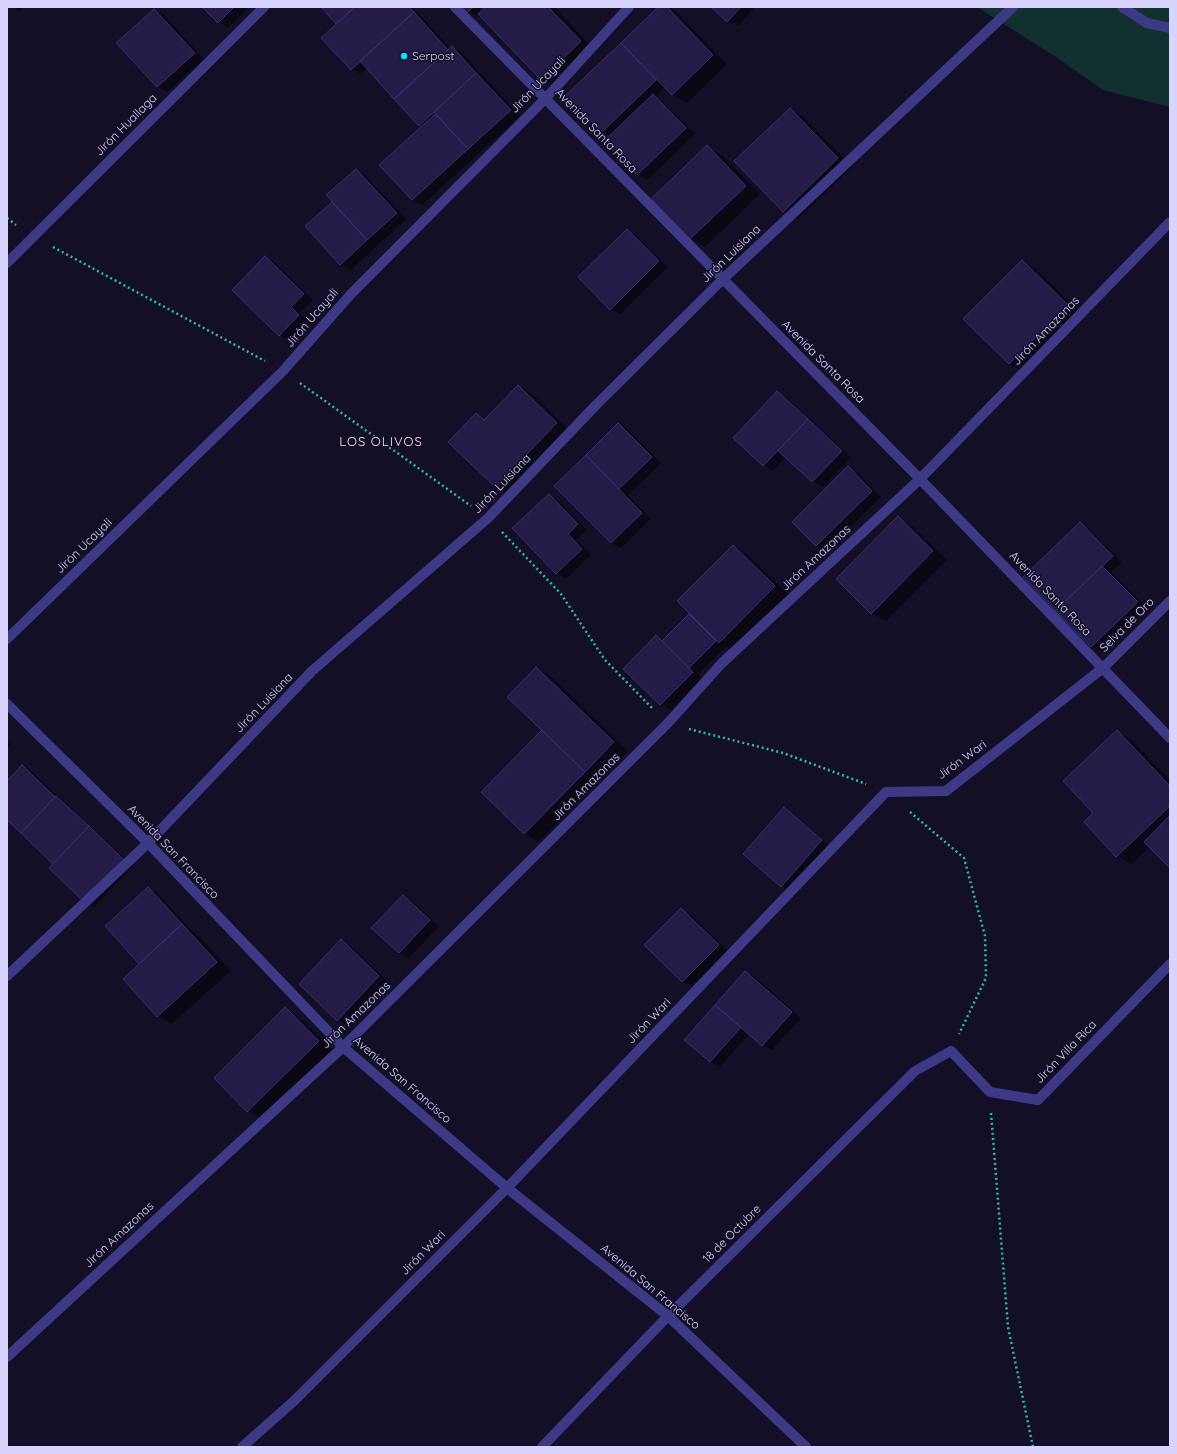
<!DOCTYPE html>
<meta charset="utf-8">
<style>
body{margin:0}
#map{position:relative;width:1177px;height:1454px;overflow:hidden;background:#130f26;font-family:Quicksand,sans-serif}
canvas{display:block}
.frame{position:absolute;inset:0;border:8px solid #d9d4ff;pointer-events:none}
</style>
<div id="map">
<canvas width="1177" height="1454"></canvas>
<div class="frame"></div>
</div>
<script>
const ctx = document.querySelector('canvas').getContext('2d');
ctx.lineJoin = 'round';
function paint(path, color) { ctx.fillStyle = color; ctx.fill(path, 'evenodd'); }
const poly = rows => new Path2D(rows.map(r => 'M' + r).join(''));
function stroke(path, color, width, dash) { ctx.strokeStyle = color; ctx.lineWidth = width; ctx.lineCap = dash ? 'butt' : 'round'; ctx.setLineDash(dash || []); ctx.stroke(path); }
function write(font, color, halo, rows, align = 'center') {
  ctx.font = font + ' Quicksand,sans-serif'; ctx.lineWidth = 3; ctx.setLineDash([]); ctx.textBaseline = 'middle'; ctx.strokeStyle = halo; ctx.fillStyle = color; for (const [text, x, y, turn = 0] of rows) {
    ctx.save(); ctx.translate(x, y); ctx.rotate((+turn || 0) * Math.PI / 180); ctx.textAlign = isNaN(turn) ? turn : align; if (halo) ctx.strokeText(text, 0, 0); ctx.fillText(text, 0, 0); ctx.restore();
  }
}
const green = poly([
 [977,7,1170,7,1170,107,1103,90,1056,57]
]);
const shadow = poly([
 [12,7,24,7,20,12],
 [204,7,249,7,228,28,219,22],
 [322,7,413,7,451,49,452,47,462,53,520,116,422,205,413,200,381,165,423,127,419,125,368,68,361,74,351,69,337,24],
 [464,7,554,7,595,50,556,87,542,79,480,15,478,17,468,12],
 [659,7,668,7,677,12,727,64,687,103,672,95,665,87,655,97,662,101,695,134,647,180,637,174,611,136,603,131,568,95],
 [713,7,755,7,738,26,728,21],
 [154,10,164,15,204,59,167,92,157,86],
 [790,109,805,118,852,167,798,219,784,211],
 [707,147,722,155,760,194,705,247,691,239,652,199],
 [356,170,365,175,406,219,351,270,341,264,307,226,334,202],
 [627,230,636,235,668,267,620,314,611,309],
 [265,258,275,263,313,300,300,313,308,321,289,340,280,335],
 [1022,261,1036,269,1082,314,1024,372,1009,364],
 [518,386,533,395,571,432,510,495,496,486,449,442,476,414,486,420],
 [777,392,786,397,851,457,823,487,813,482,786,457,773,471,764,465,734,438],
 [618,424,628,430,661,463,628,495,651,519,621,548,611,543,556,486],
 [848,468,858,473,881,497,826,551,817,545,793,522],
 [549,495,559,501,587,530,577,540,591,555,566,579,556,573],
 [898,518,913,526,947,560,886,621,871,613],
 [1080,523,1089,529,1122,562,1111,572,1147,608,1101,652,1091,646],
 [733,546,747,554,789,595,734,651,726,646,698,674,702,678,671,710,661,704,625,669,656,636,664,641,690,615,694,618],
 [536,668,551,676,628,751,539,842,525,834,482,792,543,730],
 [1117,731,1132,740,1170,780,1170,866,1150,847,1131,864,1117,856,1094,813],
 [7,741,11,745,7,749],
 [23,766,32,772,133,866,94,907,84,901,55,864,7,819,7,783],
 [785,808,794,814,831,847,791,892,782,886,744,854],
 [148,888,158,893,191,930,197,934,231,971,172,1024,158,1016,140,963],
 [403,896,413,902,439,926,409,958,399,953,373,928],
 [681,910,691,915,728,951,692,986,683,981],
 [341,941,351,946,388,982,347,1025,338,1020],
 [746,972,755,977,801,1018,772,1050,763,1045,750,1033,720,1067,710,1062,686,1040],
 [285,1008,299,1017,332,1050,262,1119,248,1111]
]);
const building = poly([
 [202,7,234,7,218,23,202,7],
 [321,7,355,7,336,24,321,7],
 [355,7,409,7,414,12,351,70,321,38,355,7],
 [462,7,473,7,467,13,462,7],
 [485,7,548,7,581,41,541,80,478,14,485,7],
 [658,7,667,7,713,55,672,95,621,43,658,7],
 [711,7,741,7,727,22,711,7],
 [154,9,195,53,157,87,116,43,154,9],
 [414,12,448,50,394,99,360,61,414,12],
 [621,43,656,80,602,132,566,95,621,43],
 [452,46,476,73,419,126,394,99,452,46],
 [476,73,511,110,468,149,434,112,476,73],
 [653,94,686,128,637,175,604,141,653,94],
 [790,108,838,158,783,212,734,161,790,108],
 [435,114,468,149,412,200,379,165,435,114],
 [707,145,746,186,690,239,651,199,707,145],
 [356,169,397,213,367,240,326,195,356,169],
 [332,202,367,240,340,265,305,226,332,202],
 [627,229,659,261,610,310,578,277,627,229],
 [265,256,304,294,291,307,299,315,279,336,232,290,265,256],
 [1022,260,1068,305,1009,364,963,319,1022,260],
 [518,385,557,423,495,487,448,442,476,413,484,420,518,385],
 [777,391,808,419,763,466,733,438,777,391],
 [808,419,842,451,812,482,778,451,808,419],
 [618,423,652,457,619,489,586,455,618,423],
 [586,455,642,513,611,543,554,486,586,455],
 [848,466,872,491,816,546,792,522,848,466],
 [549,494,578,524,568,534,582,549,556,574,512,528,549,494],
 [898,516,933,551,871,614,836,579,898,516],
 [1080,522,1113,556,1055,611,1023,577,1080,522],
 [733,545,775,586,719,643,677,601,733,545],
 [1102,566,1138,602,1091,647,1055,611,1102,566],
 [689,614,716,641,689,668,662,641,689,614],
 [656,635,693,672,660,705,623,669,656,635],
 [536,667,614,742,585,772,507,697,536,667],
 [542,730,585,772,524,834,481,792,542,730],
 [1117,730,1170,786,1170,806,1116,857,1084,822,1093,813,1063,781,1117,730],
 [22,765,55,797,21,833,7,820,7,781,22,765],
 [56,796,89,826,53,864,21,833,56,796],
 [784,807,822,840,781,887,743,854,784,807],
 [1170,815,1170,868,1144,842,1170,815],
 [89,826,124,860,84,902,49,868,89,826],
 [148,887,182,924,139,964,105,926,148,887],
 [403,895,430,920,399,953,371,928,403,895],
 [681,908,719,945,682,982,644,945,681,908],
 [182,924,217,962,157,1017,123,979,182,924],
 [341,939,379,976,337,1021,299,984,341,939],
 [745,971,792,1012,762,1046,715,1005,745,971],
 [715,1005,741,1027,710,1062,684,1040,715,1005],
 [285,1007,319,1041,247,1112,214,1078,285,1007]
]);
const path = poly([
 [7,218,16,225],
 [53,247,265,361],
 [300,383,471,506],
 [502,532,561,594,605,660,653,709],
 [689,729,783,753,866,784],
 [910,812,964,858,985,936,986,978,959,1034],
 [991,1113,1008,1327,1033,1447]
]);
const minor = poly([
 [455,7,920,479,1170,738],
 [1122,7,1147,23,1170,28],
 [7,263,264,7],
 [7,639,283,371,351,294,546,98,629,7],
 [7,704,148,843,343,1047,507,1188,668,1316,806,1447],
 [7,976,148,843,312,671,488,518,597,404,723,279,1013,7],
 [7,1357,343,1047,668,723,722,663,920,479,1170,222],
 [242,1447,294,1401,507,1188,886,792,946,791,1103,668,1170,601],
 [542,1447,668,1316,915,1071,951,1051,990,1092,1038,1100,1170,964]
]);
const markers = [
 [404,56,4,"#00e5ff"]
];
const poiNames = [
 ["Serpost",412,56]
];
const streetNames = [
 ["Jirón Ucayali",538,85,-46],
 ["Jirón Huallaga",126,125,-45],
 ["Avenida Santa Rosa",596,131,46],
 ["Jirón Luisiana",731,254,-44],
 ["Jirón Ucayali",312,318,-49],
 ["Jirón Amazonas",1046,331,-46],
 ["Avenida Santa Rosa",823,362,45],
 ["Jirón Luisiana",502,484,-46],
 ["Jirón Ucayali",84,546,-44],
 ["Jirón Amazonas",816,558,-43],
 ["Avenida Santa Rosa",1050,594,46],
 ["Selva de Oro",1127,625,-45],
 ["Jirón Luisiana",264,703,-46],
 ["Jirón Wari",962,760,-36],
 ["Jirón Amazonas",586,787,-45],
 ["Avenida San Francisco",173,852,46],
 ["Jirón Amazonas",356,1015,-44],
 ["Jirón Wari",649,1021,-46],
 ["Jirón Villa Rica",1066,1052,-46],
 ["Avenida San Francisco",402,1080,41],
 ["18 de Octubre",732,1234,-45],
 ["Jirón Amazonas",119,1235,-43],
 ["Jirón Wari",423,1253,-45],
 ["Avenida San Francisco",650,1287,40]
];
const neighbourhoodNames = [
 ["LOS OLIVOS",381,442]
];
paint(green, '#12302f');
paint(shadow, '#0007');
paint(building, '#241b47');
stroke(building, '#3b2d73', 1);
stroke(path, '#2fb8b0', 2.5, [2, 3]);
stroke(minor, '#3d3a85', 10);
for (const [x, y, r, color] of markers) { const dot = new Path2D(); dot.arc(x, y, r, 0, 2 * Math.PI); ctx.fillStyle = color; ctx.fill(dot); stroke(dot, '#130f26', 1.5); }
write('12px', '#d9d4ff', '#130f26', poiNames, 'left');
write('12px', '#d9d4ff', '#130f26', streetNames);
ctx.letterSpacing = '1px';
write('13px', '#ffd6f0', '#130f26', neighbourhoodNames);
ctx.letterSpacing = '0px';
</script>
